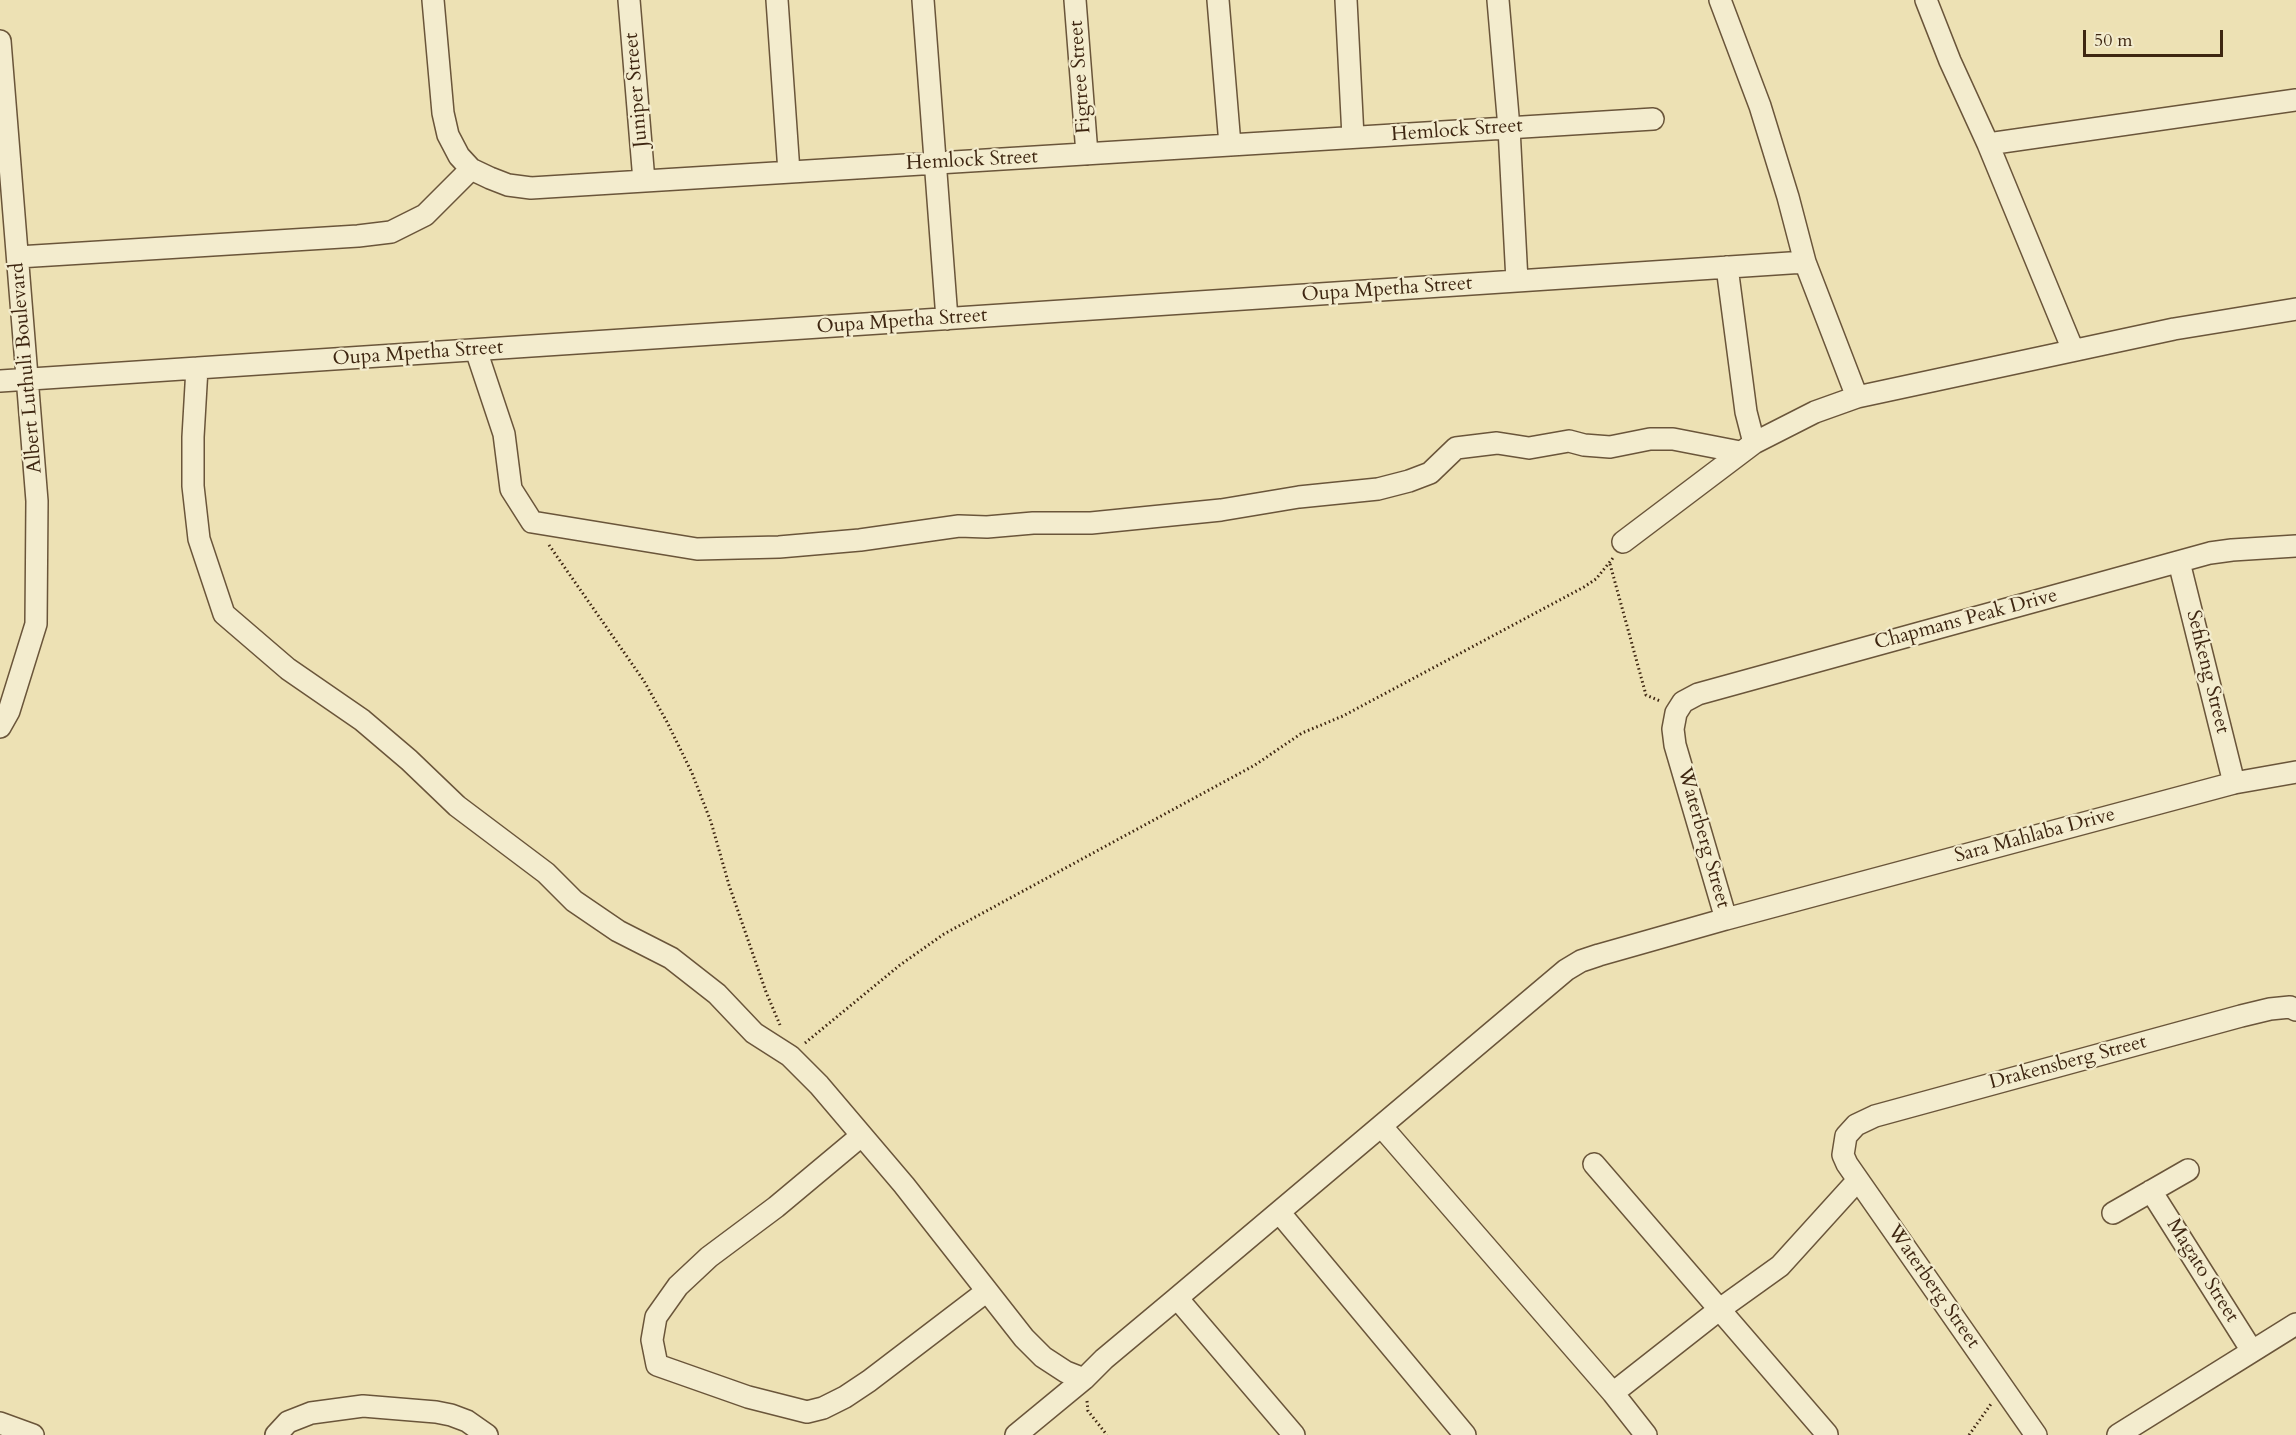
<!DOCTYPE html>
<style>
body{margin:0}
#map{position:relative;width:2296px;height:1435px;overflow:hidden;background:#ede1b4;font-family:Cardo,serif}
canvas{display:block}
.scale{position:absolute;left:2083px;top:30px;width:140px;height:27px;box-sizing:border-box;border:3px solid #3e2611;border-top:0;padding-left:8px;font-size:18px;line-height:21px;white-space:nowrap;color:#3e2611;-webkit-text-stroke:4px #f3ecce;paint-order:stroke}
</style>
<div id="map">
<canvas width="2296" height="1435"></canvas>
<div class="scale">50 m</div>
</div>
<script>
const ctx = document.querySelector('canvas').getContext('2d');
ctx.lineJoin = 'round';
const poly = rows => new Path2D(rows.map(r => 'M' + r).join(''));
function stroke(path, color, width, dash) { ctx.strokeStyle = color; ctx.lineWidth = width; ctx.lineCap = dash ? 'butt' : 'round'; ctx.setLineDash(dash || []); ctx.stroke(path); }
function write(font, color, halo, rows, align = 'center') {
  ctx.font = font + ' Cardo,serif'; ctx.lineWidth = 4.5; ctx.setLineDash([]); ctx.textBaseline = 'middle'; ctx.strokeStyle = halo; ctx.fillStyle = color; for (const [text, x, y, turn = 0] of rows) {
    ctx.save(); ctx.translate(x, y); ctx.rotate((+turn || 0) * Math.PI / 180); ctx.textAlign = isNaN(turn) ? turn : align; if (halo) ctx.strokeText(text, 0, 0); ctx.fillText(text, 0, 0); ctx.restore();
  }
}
const path = poly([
 [549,545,644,681,667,722,692,773,711,822,729,885,766,992,780,1025],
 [1610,564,1646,695,1660,701],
 [805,1043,900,965,944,934,1255,765,1302,733,1343,716,1584,587,1596,579,1613,558],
 [1087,1401,1088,1411,1107,1435],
 [1969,1435,1991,1404]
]);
const minor = poly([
 [433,0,443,113,448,135,459,156,471,169,490,178,508,185,531,188,1653,119],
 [629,0,644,181],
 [777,0,789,172],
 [923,0,947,319],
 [1075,0,1087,154],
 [1218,0,1230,145],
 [1346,0,1353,137],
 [1498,0,1509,128,1517,281],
 [1720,0,1760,106,1788,197,1805,262,1857,397],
 [1926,0,1950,61,1988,144,2073,350],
 [0,41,37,501,36,624,9,711,0,727],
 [1988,144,2296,100],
 [18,257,358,236,391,232,425,215,471,169],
 [1727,267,1746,412,1754,443],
 [476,350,504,434,511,489,532,522,697,549,779,547,860,540,959,526,987,527,1033,523,1091,523,1221,510,1299,497,1378,489,1409,481,1430,473,1456,448,1497,443,1529,448,1569,441,1584,445,1610,447,1650,439,1673,439,1740,452],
 [197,368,193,437,193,486,199,539,224,614,288,669,362,720,409,760,457,806,546,873,574,901,618,931,671,958,717,994,754,1033,790,1056,819,1085,904,1185,1024,1338,1043,1357,1066,1372,1084,1379,1104,1359,1177,1298],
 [0,381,1805,262],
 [1623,542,1754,443,1815,412,1857,397,2174,329,2296,309],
 [2296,546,2232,550,2210,553,1698,694,1683,702,1676,713,1673,729,1675,745,1726,919,2234,783,2296,772],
 [2179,562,2234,783],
 [1382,1127,1613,1393,1646,1435],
 [861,1136,776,1207,709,1257,678,1286,656,1317,652,1340,657,1365,748,1397,807,1412,823,1408,845,1397,869,1381,987,1291],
 [1594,1164,1827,1434],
 [2151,1191,2252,1351],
 [1279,1212,1465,1435],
 [2113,1213,2188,1170],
 [1613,1393,1720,1309,1780,1266,1858,1180],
 [0,1423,33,1435],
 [276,1435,288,1422,311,1413,363,1406,436,1412,451,1415,467,1421,487,1435],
 [1016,1435,1084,1379],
 [1294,1435,1177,1298,1566,970,1581,961,1599,955,1726,919],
 [2036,1435,1847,1164,1843,1155,1846,1136,1856,1125,1875,1116,2241,1016,2270,1009,2290,1007,2296,1010],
 [2118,1435,2296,1324]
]);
const streetNames = [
 ["Figtree Street",1081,77,-94],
 ["Juniper Street",637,90,-95],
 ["Hemlock Street",1457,131,-4],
 ["Hemlock Street",972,161,-3],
 ["Oupa Mpetha Street",1387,290,-4],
 ["Oupa Mpetha Street",902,322,-4],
 ["Oupa Mpetha Street",418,354,-4],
 ["Albert Luthuli Boulevard",27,368,-95],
 ["Chapmans Peak Drive",1966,620,-15],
 ["Sefikeng Street",2207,672,76],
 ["Sara Mahlaba Drive",2035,836,-15],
 ["Waterberg Street",1703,838,74],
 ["Drakensberg Street",2068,1063,-15],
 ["Magato Street",2202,1271,58],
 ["Waterberg Street",1933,1287,55]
];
stroke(minor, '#6a553a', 24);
stroke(path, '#3e2611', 3, [1.5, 3]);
stroke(minor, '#f3ecce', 21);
write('20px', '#3e2611', '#f3ecce', streetNames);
</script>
